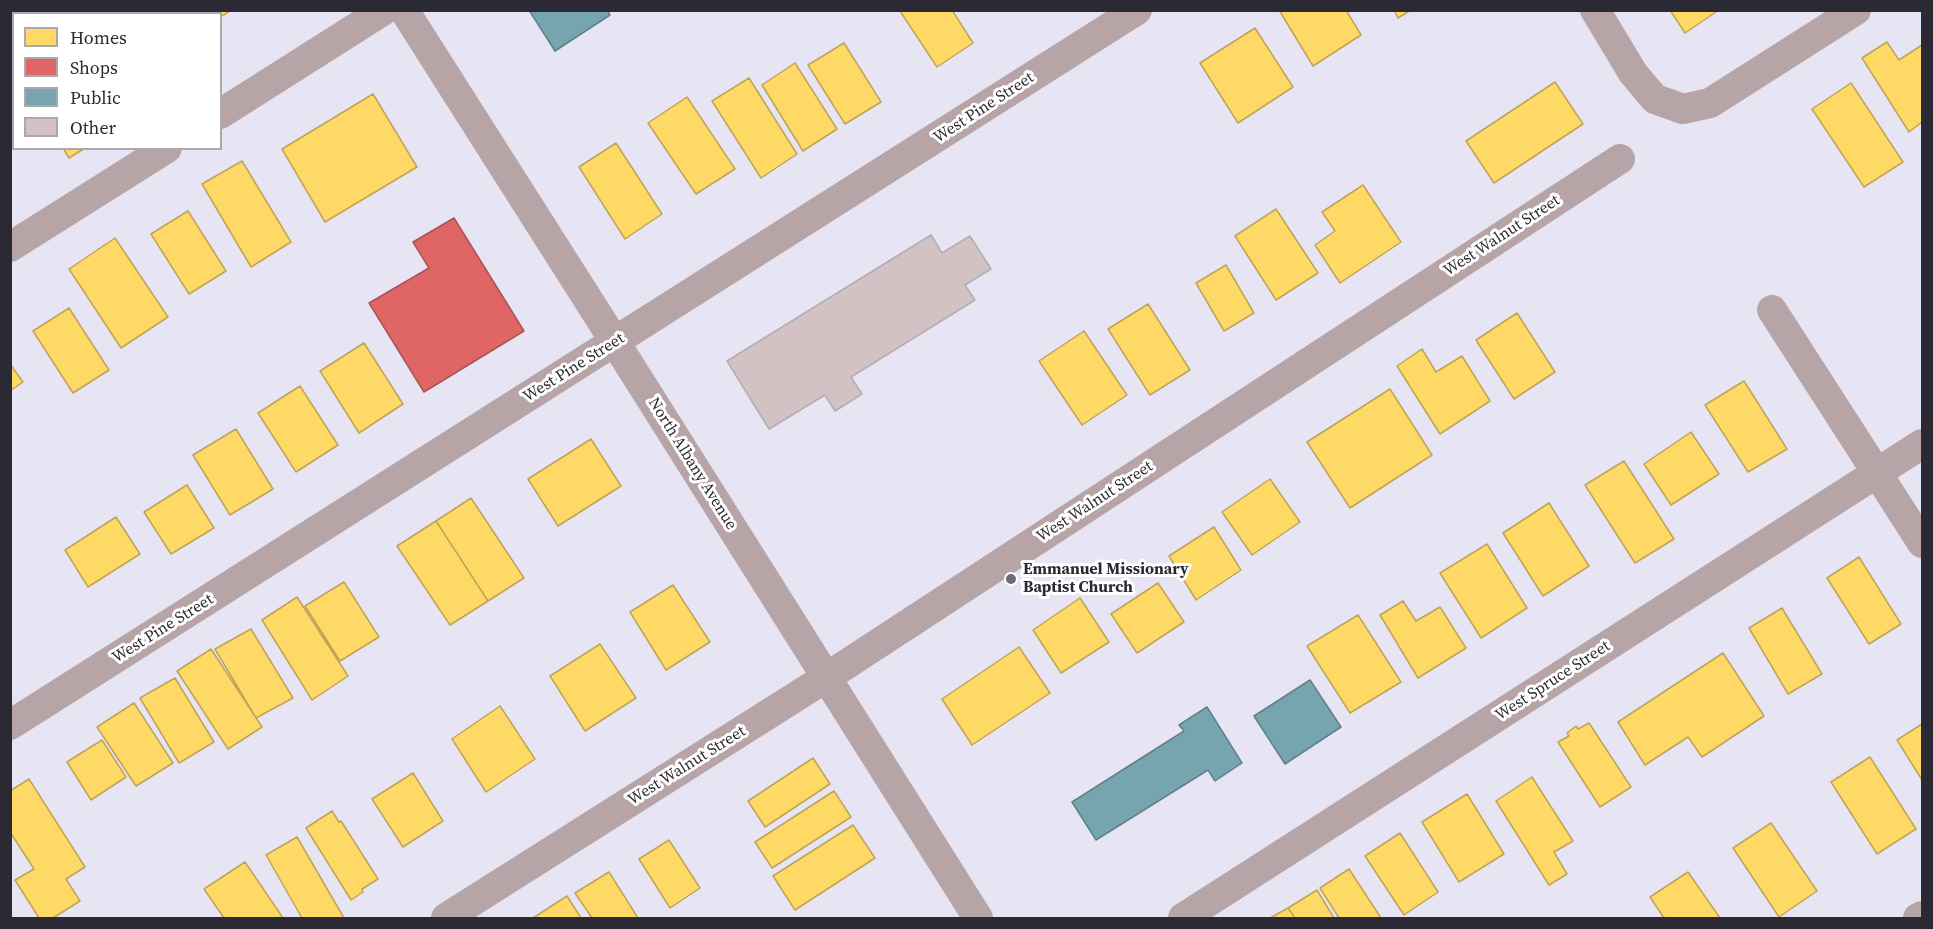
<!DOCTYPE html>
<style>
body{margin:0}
#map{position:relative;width:1933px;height:929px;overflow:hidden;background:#e7e5f4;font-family:"Source Serif 4",serif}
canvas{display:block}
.frame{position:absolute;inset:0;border:12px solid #2b2a34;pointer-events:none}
.legend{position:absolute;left:12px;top:12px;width:210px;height:138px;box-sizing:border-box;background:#fff;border:2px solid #aaaaae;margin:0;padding:8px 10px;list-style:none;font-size:18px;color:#2b2a34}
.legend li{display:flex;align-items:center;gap:12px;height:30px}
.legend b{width:30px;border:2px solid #aaaaae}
</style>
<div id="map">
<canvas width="1933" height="929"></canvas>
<div class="frame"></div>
<ul class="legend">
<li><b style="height:16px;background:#ffd966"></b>Homes</li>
<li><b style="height:16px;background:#e06666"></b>Shops</li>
<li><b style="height:16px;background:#76a5af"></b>Public</li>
<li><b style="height:16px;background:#d2c2c4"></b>Other</li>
</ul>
</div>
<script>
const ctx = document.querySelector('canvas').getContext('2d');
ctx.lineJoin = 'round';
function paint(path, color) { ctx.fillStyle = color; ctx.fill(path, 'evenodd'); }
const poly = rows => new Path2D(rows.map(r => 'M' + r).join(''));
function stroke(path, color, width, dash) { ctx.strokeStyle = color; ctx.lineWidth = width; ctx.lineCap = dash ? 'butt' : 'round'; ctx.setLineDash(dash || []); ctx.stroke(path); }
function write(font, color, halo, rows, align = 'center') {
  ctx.font = font + ' "Source Serif 4",serif'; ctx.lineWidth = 6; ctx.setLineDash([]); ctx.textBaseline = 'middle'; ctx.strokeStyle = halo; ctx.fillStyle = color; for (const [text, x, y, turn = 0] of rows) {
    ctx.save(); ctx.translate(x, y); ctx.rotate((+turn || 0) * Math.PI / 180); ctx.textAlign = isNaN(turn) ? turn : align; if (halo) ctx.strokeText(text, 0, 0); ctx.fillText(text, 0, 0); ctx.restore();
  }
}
const homes = poly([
 [154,10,168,10,170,14,149,14,154,10],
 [178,10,232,10,220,17,220,14,179,14,178,10],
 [952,10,973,43,937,67,900,11,952,10],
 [1279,10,1346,10,1361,35,1313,66,1279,10],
 [1394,10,1411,10,1398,18,1394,10],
 [1670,10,1719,10,1685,33,1670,10],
 [1255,28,1293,87,1238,123,1200,63,1255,28],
 [1887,42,1899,60,1922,45,1922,122,1909,132,1862,58,1887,42],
 [844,43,881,102,845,124,808,65,844,43],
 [795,63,837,129,803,151,762,85,795,63],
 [749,78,797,154,761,178,712,101,749,78],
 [1555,82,1583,124,1494,183,1466,141,1555,82],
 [1851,83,1903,162,1864,187,1812,109,1851,83],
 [373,94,417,167,325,222,282,149,373,94],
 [687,97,735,169,696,194,648,123,687,97],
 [616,143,662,214,625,239,579,167,616,143],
 [63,148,85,148,69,158,63,148],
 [242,161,291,242,251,267,202,184,242,161],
 [1363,185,1401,242,1340,283,1315,245,1335,231,1322,212,1363,185],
 [1276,209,1318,273,1276,300,1235,236,1276,209],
 [188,211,226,271,189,294,151,234,188,211],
 [115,238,168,317,121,348,69,269,115,238],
 [1226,265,1254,313,1224,331,1196,283,1226,265],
 [1148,304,1190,370,1150,395,1108,329,1148,304],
 [69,308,109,370,73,393,33,331,69,308],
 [1517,313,1555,372,1514,399,1476,340,1517,313],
 [1084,331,1127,395,1082,425,1039,361,1084,331],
 [364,343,403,404,359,433,320,371,364,343],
 [1422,349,1436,372,1462,356,1490,401,1440,434,1397,366,1422,349],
 [10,364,23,382,10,391,10,364],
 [1744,381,1787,449,1748,472,1705,405,1744,381],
 [300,386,338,445,296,472,258,413,300,386],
 [1390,389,1432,455,1350,508,1307,442,1390,389],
 [236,429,273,489,230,515,193,455,236,429],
 [1691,432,1719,474,1671,505,1644,464,1691,432],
 [591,439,621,486,558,526,528,479,591,439],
 [1624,461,1674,539,1635,563,1585,485,1624,461],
 [1270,479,1300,522,1252,555,1222,512,1270,479],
 [187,485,214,528,171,554,144,512,187,485],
 [471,498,524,578,488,601,436,521,471,498],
 [1549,503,1589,566,1543,596,1503,533,1549,503],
 [116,517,140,554,88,587,65,550,116,517],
 [436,521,488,601,450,625,397,546,436,521],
 [1214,527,1241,570,1196,600,1169,556,1214,527],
 [1487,544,1527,608,1481,638,1440,573,1487,544],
 [1859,557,1901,624,1869,644,1827,578,1859,557],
 [344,582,379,637,340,661,305,606,344,582],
 [1158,583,1184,622,1137,653,1111,614,1158,583],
 [673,585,710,642,666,670,630,612,673,585],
 [297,597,348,676,312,700,262,620,297,597],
 [1080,598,1109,642,1061,673,1033,630,1080,598],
 [1403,601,1416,621,1440,607,1466,648,1418,678,1380,615,1403,601],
 [1782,608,1822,674,1788,694,1749,628,1782,608],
 [1358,615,1401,682,1350,713,1307,646,1358,615],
 [251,629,293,698,256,718,215,649,251,629],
 [600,644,636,698,585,731,550,676,600,644],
 [1019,647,1050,693,972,745,942,699,1019,647],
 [211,649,262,727,228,749,177,671,211,649],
 [1723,653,1764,716,1702,757,1688,737,1645,765,1618,722,1723,653],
 [175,678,214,742,179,763,140,698,175,678],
 [134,703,173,763,136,786,97,727,134,703],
 [500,706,535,759,486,792,452,739,500,706],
 [1589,723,1631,787,1600,807,1558,742,1569,736,1567,733,1576,726,1578,729,1589,723],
 [1922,724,1922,780,1897,740,1922,724],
 [102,740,126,777,91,800,67,762,102,740],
 [1870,757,1916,829,1877,854,1831,782,1870,757],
 [813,758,830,784,765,827,748,801,813,758],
 [413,773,443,821,403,847,372,799,413,773],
 [1532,777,1573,841,1554,852,1567,874,1549,885,1496,801,1532,777],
 [29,779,85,867,66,879,80,901,53,918,39,918,15,880,34,869,10,832,10,791,29,779],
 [834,791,851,817,772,868,755,842,834,791],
 [1467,794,1504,854,1459,882,1422,822,1467,794],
 [332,811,339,822,341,821,378,879,362,889,363,892,351,900,306,828,332,811],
 [1771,823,1817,891,1779,917,1733,848,1771,823],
 [853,825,875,858,795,910,773,876,853,825],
 [1400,833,1438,892,1404,915,1365,856,1400,833],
 [297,837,344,918,302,918,266,855,297,837],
 [669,840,700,888,670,908,639,859,669,840],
 [245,862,283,918,224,918,204,889,245,862],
 [1349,869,1381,918,1339,918,1320,888,1349,869],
 [609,872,638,918,592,918,575,893,609,872],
 [1688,872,1720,918,1664,918,1650,897,1688,872],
 [1317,890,1334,918,1295,918,1288,908,1317,890],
 [567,896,581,918,533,918,567,896],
 [1288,908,1295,918,1270,918,1288,908]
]);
const shops = poly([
 [454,218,524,331,424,392,369,303,429,268,413,242,454,218]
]);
const public = poly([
 [529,10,607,10,610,15,555,51,529,10],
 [1310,680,1341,727,1285,764,1254,716,1310,680],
 [1207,707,1242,763,1215,781,1208,770,1096,840,1072,802,1184,731,1179,725,1207,707]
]);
const building = poly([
 [931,235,942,253,970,236,991,269,965,285,975,300,851,377,862,394,835,411,825,395,769,429,727,361,931,235]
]);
const minor = poly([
 [404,10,615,342,978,918],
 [1595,10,1633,73,1648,91,1655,99,1683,109,1710,103,1856,10],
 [220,114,384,10],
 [10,247,167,148],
 [1772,310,1922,543],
 [10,725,1137,10],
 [446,918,827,677,1620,159],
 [1183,918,1922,444],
 [1918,918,1922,916]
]);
const markers = [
 [1011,579,6,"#6d6b77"]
];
const streetNames = [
 ["West Pine Street",984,108,-33],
 ["West Walnut Street",1502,236,-33],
 ["West Pine Street",574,368,-32],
 ["North Albany Avenue",692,464,58],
 ["West Walnut Street",1095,502,-33],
 ["West Pine Street",163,629,-32],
 ["West Spruce Street",1553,681,-33],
 ["West Walnut Street",687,766,-32]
];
const poiNames = [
 ["Emmanuel Missionary",1023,570],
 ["Baptist Church",1023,588]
];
paint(homes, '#ffd966');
stroke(homes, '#bfa457', 1.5);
paint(shops, '#e06666');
stroke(shops, '#aa5457', 1.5);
paint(public, '#76a5af');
stroke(public, '#60808a', 1.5);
paint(building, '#d2c2c4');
stroke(building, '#b3adb1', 1.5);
stroke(minor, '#b6a4a6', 30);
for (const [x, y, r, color] of markers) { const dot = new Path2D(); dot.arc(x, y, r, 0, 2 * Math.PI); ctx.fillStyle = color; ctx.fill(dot); stroke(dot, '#fff', 2); }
write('16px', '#2b2a34', '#fff', streetNames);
write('bold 16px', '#2b2a34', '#fff', poiNames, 'left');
</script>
